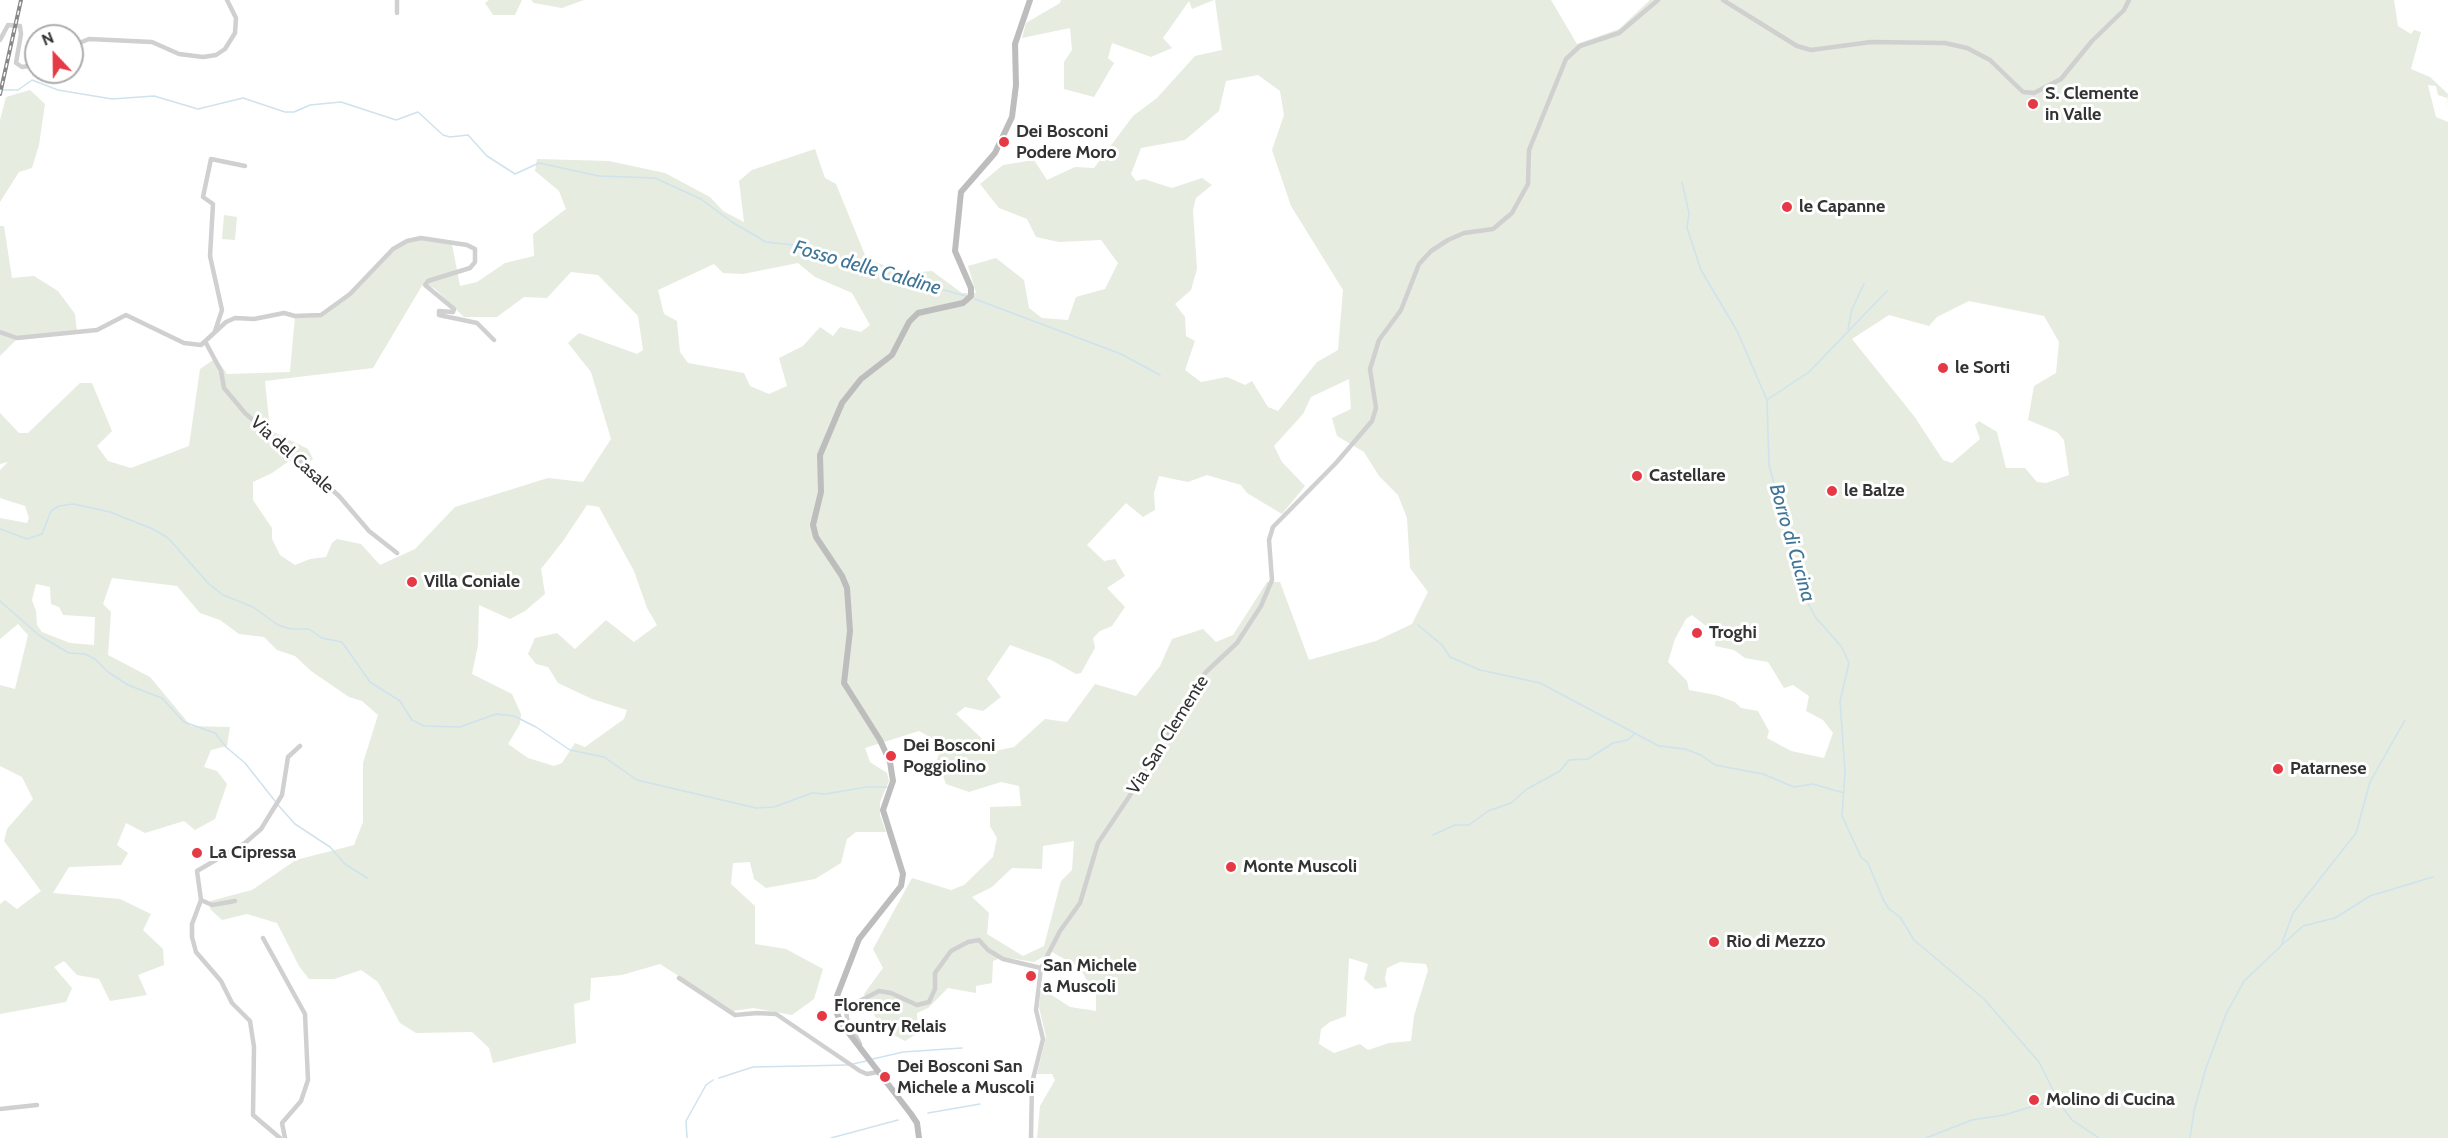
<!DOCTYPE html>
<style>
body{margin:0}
#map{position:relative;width:2448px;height:1138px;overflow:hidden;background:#fff;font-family:Cabin,sans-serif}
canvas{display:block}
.north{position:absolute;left:24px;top:24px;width:60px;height:60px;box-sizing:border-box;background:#fff;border:2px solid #adadad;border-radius:50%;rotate:338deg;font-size:16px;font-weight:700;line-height:24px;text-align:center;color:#333}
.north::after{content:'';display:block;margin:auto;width:21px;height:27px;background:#e63946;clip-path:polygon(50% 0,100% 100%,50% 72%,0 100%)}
</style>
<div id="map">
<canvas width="2448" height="1138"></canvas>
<div class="north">N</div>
</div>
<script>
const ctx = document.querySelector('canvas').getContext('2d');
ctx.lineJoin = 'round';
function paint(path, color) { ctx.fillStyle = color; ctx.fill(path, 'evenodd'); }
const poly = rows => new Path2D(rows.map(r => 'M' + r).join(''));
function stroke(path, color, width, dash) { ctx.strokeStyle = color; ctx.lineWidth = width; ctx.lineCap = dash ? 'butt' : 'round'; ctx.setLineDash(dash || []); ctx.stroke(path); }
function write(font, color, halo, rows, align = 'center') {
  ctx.font = font + ' Cabin,sans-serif'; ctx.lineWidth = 6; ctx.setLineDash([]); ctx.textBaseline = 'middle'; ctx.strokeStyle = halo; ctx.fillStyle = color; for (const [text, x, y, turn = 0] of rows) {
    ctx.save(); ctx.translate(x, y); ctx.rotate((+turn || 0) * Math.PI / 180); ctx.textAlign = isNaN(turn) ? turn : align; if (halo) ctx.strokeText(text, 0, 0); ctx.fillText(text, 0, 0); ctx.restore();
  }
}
const green = poly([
 [489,0,522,0,515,15,493,15,485,3],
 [531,0,584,0,562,8,534,3],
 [1061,0,1214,0,1192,9,1189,1,1163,38,1172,48,1151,57,1112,43,1108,58,1114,63,1094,97,1064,89,1064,62,1072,50,1070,28,1022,38,1026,23,1060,3],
 [1215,0,1551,0,1577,44,1619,29,1650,0,2394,0,2398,26,2411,34,2414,30,2421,32,2411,69,2430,77,2448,94,2446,110,2447,98,2438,95,2436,86,2428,85,2436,117,2448,122,2448,1138,1037,1138,1040,1106,1055,1080,1052,1074,1037,1074,1046,1037,1039,1007,1041,988,1070,1007,1096,1011,1096,996,1080,968,1052,952,1034,962,1003,957,993,961,992,983,976,986,976,993,948,988,928,1008,917,1013,918,1033,905,1041,881,1028,864,994,883,968,873,949,912,878,951,890,964,885,993,857,997,838,990,826,990,807,1021,806,1019,786,1001,782,969,792,946,784,937,760,942,744,919,731,865,748,870,762,887,773,889,781,880,802,880,815,886,832,856,832,847,839,841,863,815,879,766,888,754,879,750,862,733,863,731,884,755,906,755,944,786,949,823,969,814,999,792,1015,753,1008,733,1011,660,964,622,975,591,978,590,1000,574,1004,576,1043,493,1063,489,1048,472,1032,416,1033,400,1023,378,982,361,970,334,979,309,979,299,966,277,923,247,914,222,920,210,909,210,901,252,890,296,860,354,845,363,822,363,763,378,715,362,701,349,697,311,671,295,656,277,650,264,637,239,634,220,620,200,613,177,586,112,578,103,604,111,612,108,655,150,677,191,726,230,727,227,746,211,750,204,767,217,771,227,784,215,819,195,830,184,821,145,833,126,823,117,845,128,853,121,865,69,867,53,893,120,899,151,914,143,930,163,949,164,965,138,975,147,995,110,1001,99,979,77,975,64,961,54,967,72,988,66,1002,0,1014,0,904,5,900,17,909,41,891,4,841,7,829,33,799,22,777,0,766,0,685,15,689,28,635,18,624,0,639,0,518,27,523,29,518,25,506,0,498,0,470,8,462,0,464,0,413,19,433,28,433,80,383,92,383,112,431,97,446,108,461,131,468,189,446,200,369,216,358,227,374,290,372,295,316,321,315,350,294,393,249,421,238,452,244,460,286,477,282,505,263,534,256,533,234,566,209,559,191,535,171,537,159,609,161,665,173,710,197,723,211,744,222,739,181,752,170,815,149,825,178,836,184,867,260,910,273,932,271,962,293,976,293,968,266,996,258,1024,280,1029,308,1042,318,1068,320,1076,297,1105,289,1118,263,1101,240,1059,242,1036,237,1027,219,999,208,980,184,1003,165,1034,160,1047,180,1075,167,1094,168,1133,116,1157,98,1195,56,1222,50],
 [1258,75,1280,91,1284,115,1272,150,1291,206,1343,290,1338,350,1317,362,1278,411,1268,407,1252,381,1245,385,1227,377,1201,382,1185,370,1195,341,1186,336,1185,317,1175,304,1191,290,1197,269,1193,210,1196,198,1212,185,1202,178,1172,188,1144,179,1136,181,1131,174,1141,148,1185,140,1219,111,1226,81],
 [798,263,815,277,852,293,870,325,861,332,840,327,833,336,820,327,803,346,779,358,787,386,769,394,750,386,744,373,688,363,680,352,677,321,664,314,658,290,714,264,723,273,743,274],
 [571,272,598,275,638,316,643,350,637,354,579,333,568,343,591,372,611,439,583,482,548,478,455,507,415,549,380,565,361,544,337,539,332,543,326,557,310,559,295,565,280,555,272,539,272,528,253,500,253,482,272,473,289,461,295,460,305,465,313,459,308,449,264,427,269,420,265,381,373,368,423,284,434,288,464,317,497,317,524,297,547,298],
 [1969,301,2044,316,2059,342,2056,373,2034,386,2028,420,2057,432,2064,440,2069,475,2046,483,2037,482,2025,468,2006,468,1997,432,1979,421,1975,425,1980,439,1952,463,1943,460,1914,416,1852,339,1889,315,1929,326,1937,317],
 [1349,379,1351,409,1332,418,1337,436,1364,452,1379,476,1398,495,1407,518,1410,568,1428,592,1412,624,1376,641,1309,660,1280,582,1267,582,1233,635,1216,642,1203,629,1172,639,1160,666,1136,696,1095,684,1067,722,1045,719,1014,747,995,751,956,714,965,707,983,711,1001,697,987,679,1010,645,1051,660,1076,674,1081,673,1095,648,1093,638,1100,631,1112,626,1125,607,1107,588,1125,576,1115,559,1104,561,1087,545,1126,503,1143,517,1155,510,1154,493,1159,476,1188,482,1207,475,1241,485,1247,493,1282,514,1305,486,1282,462,1274,446,1303,414,1311,397],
 [587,505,599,507,634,571,647,608,657,625,634,642,606,620,575,649,557,633,535,638,528,654,536,664,548,667,558,683,592,699,627,710,624,719,585,747,575,743,562,763,554,766,528,758,508,744,520,724,521,714,512,694,472,674,478,645,479,605,510,619,525,611,545,594,541,569,563,541],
 [36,584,50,587,51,604,59,607,63,615,95,617,94,645,70,643,42,632,37,625,36,611,32,600],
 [1692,615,1716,634,1715,646,1734,650,1745,658,1768,662,1784,688,1793,685,1809,696,1806,711,1823,720,1833,733,1824,758,1791,751,1767,738,1769,731,1758,711,1741,708,1735,702,1716,695,1689,690,1687,681,1668,662,1675,639,1686,619],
 [1074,841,1072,870,1061,881,1044,946,1023,956,987,934,989,913,972,897,992,887,1012,868,1042,869,1043,846],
 [1349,958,1368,964,1364,979,1375,989,1387,987,1385,979,1387,968,1400,962,1426,964,1428,970,1414,1016,1411,1041,1389,1043,1368,1050,1360,1044,1334,1053,1319,1044,1321,1029,1330,1022,1346,1016],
 [30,90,45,104,39,145,32,168,19,172,0,202,0,120,6,97],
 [224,215,237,217,235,240,222,239],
 [0,226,4,226,12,278,34,276,58,291,75,314,77,332,19,337,0,356]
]);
const stream = poly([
 [0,90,18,90,32,80,58,90,112,99,154,96,198,109,243,98,285,112,294,112,310,105,341,102,396,120,418,112,443,135,450,137,468,135,487,156,515,174,539,163,599,176,655,178,701,199,732,222,766,242,795,245,839,262,966,296],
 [1682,182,1689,213,1687,228,1701,270,1737,331,1767,400,1769,465,1805,598,1816,618,1841,646,1849,663,1840,701,1845,771,1842,816,1861,857,1868,863,1883,899,1889,909,1900,917,1914,940,1984,999,2039,1062,2060,1104,2072,1120,2099,1138],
 [975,299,1121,354,1160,375],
 [1848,329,1852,309,1864,284],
 [1767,400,1809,372,1887,291],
 [0,529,27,539,42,534,51,511,59,506,73,504,110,512,153,529,168,538,209,584,223,595,253,607,278,625,291,629,309,629,322,638,342,642,370,682,400,701,412,720,424,726,460,727,496,714,514,716,536,727,570,750,604,757,637,780,756,808,774,807,812,793,825,794,867,787,887,787],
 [0,601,40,636,69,653,85,654,95,659,108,672,128,685,162,698,184,722,215,733,226,747,245,763,275,801],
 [1418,625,1442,645,1450,657,1480,670,1540,683,1659,746,1685,749,1701,755,1715,765,1763,774,1794,787,1813,784,1844,793],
 [278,805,295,824,330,847,345,864,367,878],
 [1433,835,1455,825,1469,825,1488,811,1511,803,1527,789,1560,771,1569,760,1588,759,1613,743,1628,740,1634,734],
 [2283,944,2303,926,2335,918,2370,896,2433,877],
 [873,1059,903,1052,962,1048],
 [853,1064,866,1061],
 [719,1078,753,1067,848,1065],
 [928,1113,980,1104],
 [687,1138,686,1121,706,1085,713,1080],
 [831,1138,898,1120],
 [1926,1138,1972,1120,2004,1115,2057,1099],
 [2190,1138,2194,1111,2206,1068,2226,1014,2244,981,2281,946,2293,913,2356,833,2370,782,2405,720]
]);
const minor = poly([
 [1723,0,1797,46,1811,50,1871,42,1945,43,1967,48,1990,60,2023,92,2034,93,2061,79,2092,41,2124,10,2129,0],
 [397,13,397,0],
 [0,40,8,25,20,26,21,34,16,63,22,67,36,65],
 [72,46,89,39,152,42,179,54,203,57,216,55,225,49,235,33,236,18,227,0],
 [215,331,222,310,210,256,213,204,203,197,211,159,245,166],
 [0,332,17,338,97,330,126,315,184,343,201,345,226,322,235,318,254,319,284,313,295,316,321,315,350,294,393,249,407,241,421,238,467,245,475,249,475,262,470,268,428,281,425,285,454,309,453,312,439,311,439,315,477,323,494,340],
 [206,343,221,371,224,388,245,413,339,496,369,531,397,553],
 [201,900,212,905,235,901],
 [263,938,305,1014,308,1080,301,1101,282,1123,285,1138],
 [679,978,735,1015,757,1013,776,1014,860,1071,867,1074,878,1072],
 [860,1044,847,1019,846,1008,879,991,891,993,917,1005,929,1002,935,989,935,973,951,951,968,942,979,940,988,950,1003,959,1041,968],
 [0,1109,37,1105],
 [280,1138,253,1115,254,1047,250,1021,232,1003,221,981,196,952,192,937,192,924,201,900,197,871,245,843,261,829,282,795,288,757,300,746],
 [1031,1138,1032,1083,1043,1039,1036,1010,1041,968,1060,931,1080,903,1098,843,1157,755,1190,694,1206,672,1237,643,1261,606,1272,580,1269,540,1273,527,1336,463,1372,421,1376,408,1370,369,1379,340,1401,310,1419,264,1431,251,1448,240,1464,233,1493,229,1512,213,1528,184,1529,150,1566,59,1580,46,1619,33,1658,0]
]);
const secondary = poly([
 [919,1138,917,1123,911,1114,841,1023,836,1011,837,996,859,939,901,886,903,874,883,810,893,781,890,762,880,740,844,683,850,631,847,588,842,576,816,537,813,525,821,492,820,455,842,403,861,379,892,355,909,322,918,313,963,303,971,296,971,288,955,251,961,192,995,153,1012,117,1016,85,1015,44,1030,0]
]);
const rail = poly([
 [0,94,21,0]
]);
const markers = [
 [2033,104,6,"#e63946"],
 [1004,142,6,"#e63946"],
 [1787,207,6,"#e63946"],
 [1943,368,6,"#e63946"],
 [1637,476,6,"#e63946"],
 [1832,491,6,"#e63946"],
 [412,582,6,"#e63946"],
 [1697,633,6,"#e63946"],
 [891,756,6,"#e63946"],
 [2278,769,6,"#e63946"],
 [197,853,6,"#e63946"],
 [1231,867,6,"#e63946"],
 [1714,942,6,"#e63946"],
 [1031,976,6,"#e63946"],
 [822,1016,6,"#e63946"],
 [885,1077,6,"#e63946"],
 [2034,1100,6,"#e63946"]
];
const poiNames = [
 ["S. Clemente",2045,94],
 ["in Valle",2045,115],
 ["Dei Bosconi",1016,132],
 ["Podere Moro",1016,153],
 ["le Capanne",1799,207],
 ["le Sorti",1955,368],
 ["Castellare",1649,476],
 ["le Balze",1844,491],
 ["Villa Coniale",424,582],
 ["Troghi",1709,633],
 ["Dei Bosconi",903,746],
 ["Poggiolino",903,767],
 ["Patarnese",2290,769],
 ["La Cipressa",209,853],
 ["Monte Muscoli",1243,867],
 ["Rio di Mezzo",1726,942],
 ["San Michele",1043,966],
 ["a Muscoli",1043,987],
 ["Florence",834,1006],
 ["Country Relais",834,1027],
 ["Dei Bosconi San",897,1067],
 ["Michele a Muscoli",897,1088],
 ["Molino di Cucina",2046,1100]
];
const streetNames = [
 ["Via del Casale",292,455,42],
 ["Via San Clemente",1168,735,-58]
];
const waterNames = [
 ["Fosso delle Caldine",867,268,16],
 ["Borro di Cucina",1792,543,74]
];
paint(green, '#e6ecdf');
stroke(stream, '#cfe2ee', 1.5);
stroke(minor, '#d0d0d0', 4.5);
stroke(secondary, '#bdbdbd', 6);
stroke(rail, '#888', 4);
stroke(rail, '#fff', 1.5, [4.5]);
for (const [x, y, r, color] of markers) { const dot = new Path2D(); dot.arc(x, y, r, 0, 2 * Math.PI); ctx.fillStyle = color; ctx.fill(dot); stroke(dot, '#fff', 2); }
write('bold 18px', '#333', '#fff', poiNames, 'left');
write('18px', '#333', '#fff', streetNames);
write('italic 20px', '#3f7597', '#fff', waterNames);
</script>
